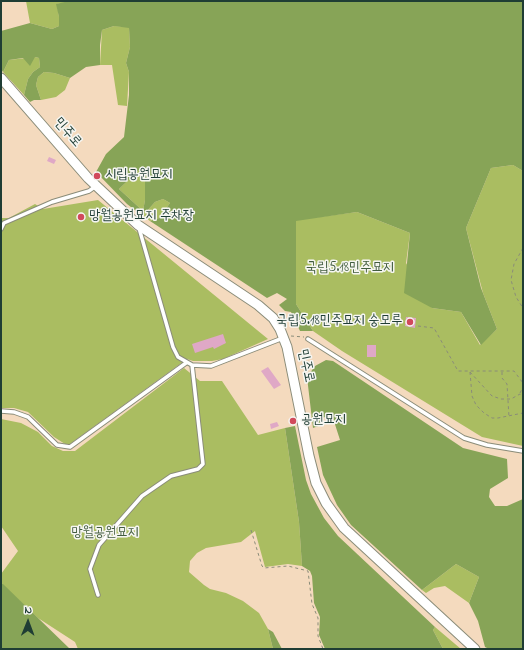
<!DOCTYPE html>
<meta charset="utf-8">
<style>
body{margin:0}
#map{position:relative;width:524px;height:650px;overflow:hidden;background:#f4dabe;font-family:"Indie Flower",sans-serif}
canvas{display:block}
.frame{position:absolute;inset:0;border:2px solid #1f3d34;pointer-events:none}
.north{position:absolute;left:8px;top:602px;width:40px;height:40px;-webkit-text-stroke:3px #f6f6f2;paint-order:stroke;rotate:1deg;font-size:11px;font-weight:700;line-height:16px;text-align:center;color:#1f3d34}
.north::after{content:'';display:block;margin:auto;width:14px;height:18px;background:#1f3d34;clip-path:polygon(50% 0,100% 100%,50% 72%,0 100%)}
</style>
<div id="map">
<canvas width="524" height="650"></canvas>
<div class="frame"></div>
<div class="north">N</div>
</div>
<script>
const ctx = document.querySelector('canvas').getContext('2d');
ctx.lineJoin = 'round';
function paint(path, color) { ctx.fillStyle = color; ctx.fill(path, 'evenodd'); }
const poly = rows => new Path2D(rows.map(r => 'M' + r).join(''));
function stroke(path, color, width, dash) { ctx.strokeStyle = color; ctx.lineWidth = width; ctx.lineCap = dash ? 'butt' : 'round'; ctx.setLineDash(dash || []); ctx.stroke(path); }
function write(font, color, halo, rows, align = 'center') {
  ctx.font = font + ' "Indie Flower","Poor Story",sans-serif'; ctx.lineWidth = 3; ctx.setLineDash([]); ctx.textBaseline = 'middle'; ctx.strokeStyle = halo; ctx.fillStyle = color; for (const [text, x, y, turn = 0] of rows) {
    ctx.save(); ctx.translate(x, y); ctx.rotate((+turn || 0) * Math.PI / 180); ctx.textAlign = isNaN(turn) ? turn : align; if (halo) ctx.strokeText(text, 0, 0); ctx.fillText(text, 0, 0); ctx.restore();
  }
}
const green = poly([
 [26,1,69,1,69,2,57,4,59,17,59,26,52,29,30,23],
 [114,26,129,27,130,47,126,63,129,72,127,106,118,105,112,65,100,65,102,30],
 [35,57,39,58,40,67,33,72,28,79,24,95,3,72,9,60],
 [44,72,54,73,70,78,65,90,56,97,41,100,36,85,38,77],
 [513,165,523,171,523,446,482,437,342,351,313,331,296,304,296,220,357,212,410,233,406,263,432,308,461,312,480,345,497,329,483,293,466,228,491,168],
 [145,168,145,200,143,211,147,211,155,202,163,199,170,203,159,218,150,221,140,214,143,211,119,189,140,169],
 [98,200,268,339,223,359,212,361,193,361,187,359,70,444,65,444,54,437,28,412,14,408,1,408,1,218,9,218,35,204,43,209],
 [184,368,200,381,222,381,258,435,285,428,299,522,302,566,288,564,265,567,255,531,241,542,206,548,197,553,190,561,189,572,204,585,210,589,226,593,243,601,259,613,268,629,273,649,78,649,75,642,38,618,1,584,1,574,18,551,1,526,1,419,21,423,38,432,52,446,63,451,75,451],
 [456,564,479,577,469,603,445,586,434,588,426,593,422,590],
 [435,627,461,649,443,649,433,630]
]);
const forest = poly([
 [69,1,523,1,523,171,513,165,491,168,466,228,481,288,497,329,481,345,461,312,432,308,404,293,410,233,357,212,296,221,296,304,313,331,300,331,291,312,285,311,279,305,287,299,277,293,267,298,150,221,159,218,170,203,163,199,155,202,147,211,143,211,140,214,127,204,96,172,106,154,124,137,129,95,129,72,126,63,130,47,129,28,114,26,102,30,100,45,100,65,86,67,70,78,54,73,44,72,38,77,36,85,41,100,34,100,30,102,24,95,28,79,33,72,40,67,39,58,35,57,30,66,23,58,9,60,3,72,1,69,1,31,30,23,52,29,59,26,59,17,56,4],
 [140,169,145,169,145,200,143,211,119,189],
 [326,360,333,361,463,448,507,459,508,478,490,489,489,497,495,506,507,506,523,499,523,649,489,649,485,647,478,621,469,603,479,577,456,564,422,590,351,525,337,505,323,475,317,447,340,440,332,415,322,418,321,425,313,428,307,377,315,366],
 [295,426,306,480,311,494,324,518,338,536,435,627,433,630,443,649,325,649,319,635,320,617,314,603,312,576,310,571,302,566,299,522,285,428],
 [1,584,3,584,70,649,1,649],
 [268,629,273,632,282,649,273,649]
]);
const building = poly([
 [49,157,56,160,54,164,47,161],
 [406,317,416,318,415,328,405,326],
 [223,334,226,343,214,349,213,347,195,353,192,344],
 [367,345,376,345,376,357,367,357],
 [268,367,281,385,274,389,261,371],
 [277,422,279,426,271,429,270,424]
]);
const path = poly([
 [523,248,514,264,511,280,516,297,523,308],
 [418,326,434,328,458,371,514,371,523,383],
 [291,336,304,337],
 [470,372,472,396,476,405,484,413,492,418,498,418,523,413],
 [470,372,492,396,501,399,511,399,520,394,523,396],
 [502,372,502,378,507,384,509,417],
 [520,393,523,387],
 [251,530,262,566,264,568,288,566,308,571,312,604,318,618,318,636,323,649]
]);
const service = poly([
 [139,228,173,347,178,357,192,365,211,366,283,338],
 [1,229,4,223,52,202,89,191,96,186],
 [308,339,464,438,487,445,523,451],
 [1,411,14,412,28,417,57,445,70,447,186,363],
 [98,595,90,569,99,545,142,496,171,476,198,469,203,464,192,365]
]);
const secondary = poly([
 [1,78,88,178,138,225,258,305,273,318,280,329,287,347,309,456,316,483,326,503,344,528,475,649]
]);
const markers = [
 [97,176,4,"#d1495b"],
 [81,217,4,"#d1495b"],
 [410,322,4,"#d1495b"],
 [293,421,4,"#d1495b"]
];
const streetNames = [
 ["민주로",67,133,49],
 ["민주로",305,366,78]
];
const poiNames = [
 ["시립공원묘지",105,176],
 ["망월공원묘지 주차장",89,217],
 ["국립5.18민주묘지 숭모루",402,322,"right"],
 ["공원묘지",301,421]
];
const parkNames = [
 ["국립5.18민주묘지",350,269],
 ["망월공원묘지",105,534]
];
paint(green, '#aabd61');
paint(forest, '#87a457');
paint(building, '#dfa8c6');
stroke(service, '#8a8c79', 5.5);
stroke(secondary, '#8a8c79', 11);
stroke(path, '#8a8c79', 1, [3, 3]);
stroke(service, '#fff', 3.5);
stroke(secondary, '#fff', 9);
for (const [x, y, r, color] of markers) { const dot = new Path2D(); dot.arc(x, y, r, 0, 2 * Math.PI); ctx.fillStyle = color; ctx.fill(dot); stroke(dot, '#f6f6f2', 1.5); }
write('14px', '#1f3d34', '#f6f6f2', streetNames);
write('14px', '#1f3d34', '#f6f6f2', poiNames, 'left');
write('14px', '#425d3f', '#f6f6f2', parkNames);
</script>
